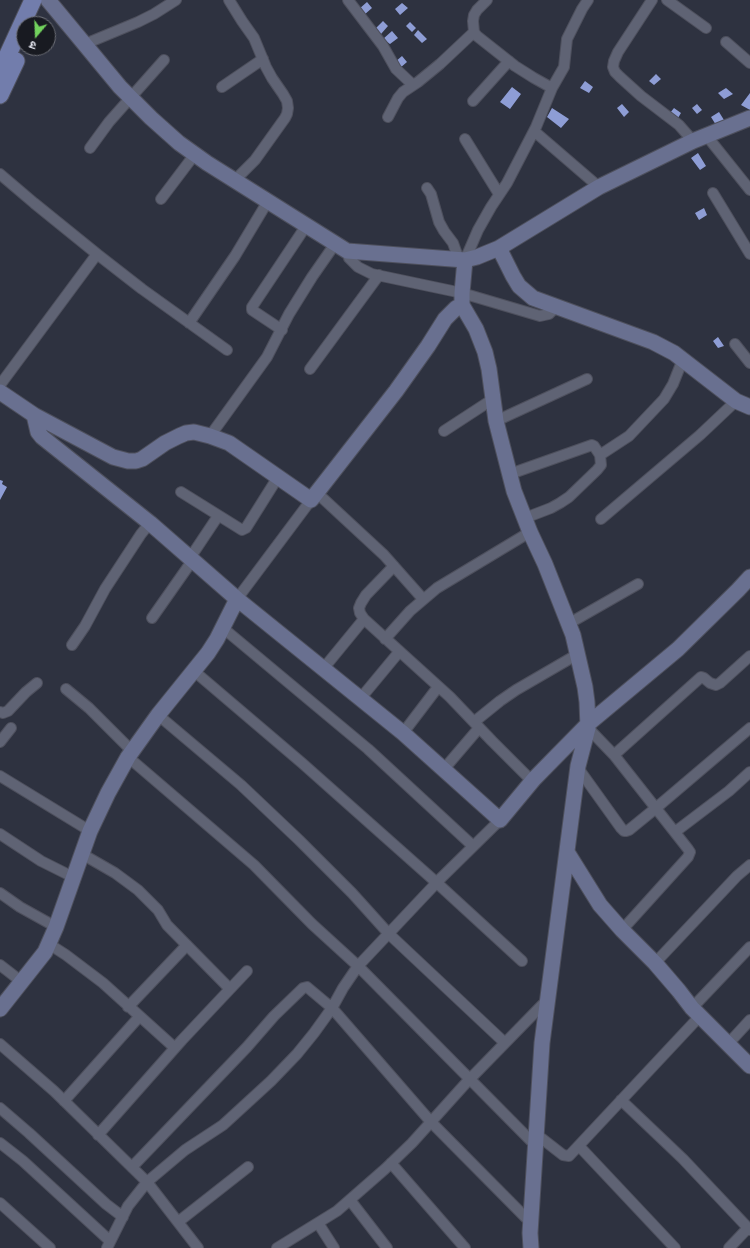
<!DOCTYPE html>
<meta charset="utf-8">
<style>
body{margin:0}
#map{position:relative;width:750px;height:1248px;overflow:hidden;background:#2e3240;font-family:Literata,"Noto Sans Devanagari",serif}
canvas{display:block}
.north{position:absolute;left:16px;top:16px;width:40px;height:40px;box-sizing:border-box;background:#181a21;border:1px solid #6d6f77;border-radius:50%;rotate:199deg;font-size:11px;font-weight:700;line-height:16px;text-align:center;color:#eceef8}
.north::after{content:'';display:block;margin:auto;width:14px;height:18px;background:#72d25d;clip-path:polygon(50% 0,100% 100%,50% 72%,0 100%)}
</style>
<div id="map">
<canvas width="750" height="1248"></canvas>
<div class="north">उ</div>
</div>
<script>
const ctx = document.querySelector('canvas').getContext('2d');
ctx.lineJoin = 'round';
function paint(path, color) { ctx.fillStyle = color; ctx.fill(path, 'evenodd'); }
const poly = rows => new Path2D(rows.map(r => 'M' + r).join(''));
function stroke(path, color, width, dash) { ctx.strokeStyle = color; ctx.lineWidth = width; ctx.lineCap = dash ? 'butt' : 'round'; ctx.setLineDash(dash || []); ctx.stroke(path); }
const building = poly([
 [367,2,372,8,364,15,359,9],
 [402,3,408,8,400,15,395,9],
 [383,21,388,26,381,34,376,28],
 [410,22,416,28,412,32,406,26],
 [418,30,427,39,422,43,414,35],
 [392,31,398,38,390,44,383,39],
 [402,56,407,62,400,68,395,62],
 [656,74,661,79,654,85,649,81],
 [585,81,593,87,589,93,580,88],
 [512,87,521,94,510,109,500,102],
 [726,88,733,94,724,99,718,93],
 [750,93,750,110,741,105],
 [622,104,629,112,624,117,617,108],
 [697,104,702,110,697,114,692,108],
 [552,108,569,119,561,128,547,117],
 [674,108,681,113,678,118,670,113],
 [719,112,724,120,716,125,711,117],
 [698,153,706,166,700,170,691,158],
 [704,208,707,215,699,220,695,213],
 [718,337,724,346,718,348,713,341],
 [0,480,3,481,2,484,7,487,0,500]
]);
const street = poly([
 [229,0,242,21,254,38,266,67,272,78,283,94,287,101,288,108,287,114,285,118,255,160,235,180],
 [348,0,383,46,396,69,413,85],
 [487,0,477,10,474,15,473,21,474,32,477,36,515,66,534,78,552,88],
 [652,0,618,52,614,61,613,67,615,72,620,77,641,96,679,125,693,141],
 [667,0,706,28],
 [726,42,750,63],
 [85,44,138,22,154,14,176,0],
 [222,87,263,59],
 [473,101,509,61],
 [388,117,398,98,403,92,418,82,440,64,474,32],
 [534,131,599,187],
 [706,135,750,190],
 [465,139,499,194],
 [90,148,109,122,164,60],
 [0,174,34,203,97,254],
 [427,188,431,194,439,222,444,231,453,243,459,260],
 [713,193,750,254],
 [161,199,195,154],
 [347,251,349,258,358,267,372,274,462,293,540,316,549,314,557,306],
 [465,260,478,230,491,207,507,183,536,127,552,88,564,67,567,39,582,9,588,0],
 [189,323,235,256,268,201],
 [282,330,252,310,252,307,306,226],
 [735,344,750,363],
 [310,369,379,275],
 [0,385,97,254,142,289,227,350],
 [496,421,587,379],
 [444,431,493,399],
 [210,436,267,357,289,314,312,277,335,244],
 [510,474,592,445,594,446,600,455],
 [181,492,242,530,246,528,278,477],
 [316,492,384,555,423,599],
 [525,518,551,508,560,503,569,497,597,470,601,465,600,455,629,436,664,399,673,384,683,359],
 [601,519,700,435,736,401],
 [190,558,218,516],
 [237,599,311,500],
 [152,618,192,561],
 [364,619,360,613,359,608,361,603,366,595,394,566],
 [568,624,638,584],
 [223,628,368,749,473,846],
 [385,639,410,611,437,588,530,532],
 [72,645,85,626,105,589,141,534,150,523],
 [323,669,364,619,450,697,492,741,532,781],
 [194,671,302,763,437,883,522,961],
 [66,689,89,708,132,751],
 [360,699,399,652],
 [0,712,3,713,8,711,26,692,37,683],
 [158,715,241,785,299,840,352,893,389,934,505,1043],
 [474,722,500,701,516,690,578,654],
 [588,728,614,755,688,849,690,852,688,857,622,930],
 [403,733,438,687],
 [0,742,11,728],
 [614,755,701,677,704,678,710,683,716,685,720,683,750,656],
 [128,757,254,865,312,924,358,966,536,1146],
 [578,768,621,828,624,831,626,831,629,830,656,808,750,728],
 [444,769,479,728],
 [0,776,90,831],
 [675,832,729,791,750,772],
 [0,834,41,861,73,877],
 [82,854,115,873,138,890,158,910,167,925,229,988],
 [0,893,20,907,56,927],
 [49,944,66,955,103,983,175,1048],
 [655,963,737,876,750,865],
 [0,965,22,982],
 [128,1007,187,945],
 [692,1008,750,947],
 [0,1044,54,1091,147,1182,198,1248],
 [728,1044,750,1020],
 [621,1100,683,1159,750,1230],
 [64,1101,139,1017],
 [0,1108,29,1133,106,1204,123,1217],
 [536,1134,563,1155,569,1156,700,1016],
 [98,1135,182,1040,247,971],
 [0,1143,23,1161,110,1241],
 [579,1146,675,1248],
 [391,1163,465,1248],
 [132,1167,247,1047,274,1016,303,988,307,987,332,1008,431,1122,531,1223],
 [350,1200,387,1248],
 [0,1203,50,1248],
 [178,1222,248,1167],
 [318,1223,334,1248],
 [107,1248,128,1206,147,1182,185,1150,223,1125,271,1081,297,1054,314,1033,332,1008,343,988,358,966,441,878,500,820],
 [277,1248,337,1211,385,1169,412,1143,466,1083,548,999],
 [729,1248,748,1228]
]);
const secondary = poly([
 [48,0,120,87,151,118,179,143,207,163,347,251,465,260,477,257,499,248,599,187,693,141,750,118],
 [499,248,513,276,519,286,533,298,653,342,674,353,736,401,750,407],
 [465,260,462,293,462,305,476,329,485,352,489,369,496,421,514,491,530,532,545,564,573,635,585,687,587,702,588,728,578,766,542,1043,530,1233,531,1248],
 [0,392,34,415,38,432,42,437,150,523,237,599,403,733,500,820,534,779,588,724,678,649,738,590,750,577],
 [34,415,113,457,128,461,136,461,142,459,165,443,179,436,186,433,194,432,210,436,229,443,311,500,396,391,428,346,445,319,456,308,462,305],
 [567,852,600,905,622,930,655,963,679,991,692,1008,750,1066],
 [0,1009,45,952,56,927,90,831,108,793,128,757,158,715,208,653,217,639,237,599]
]);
const primary = poly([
 [0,72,33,0],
 [0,95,16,61]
]);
paint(building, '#8e9dd5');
stroke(street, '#4e505d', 12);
stroke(secondary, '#4e505d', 17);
stroke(primary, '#4e505d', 19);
stroke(street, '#5f6374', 10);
stroke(secondary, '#697090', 15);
stroke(primary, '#727dac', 17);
</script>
